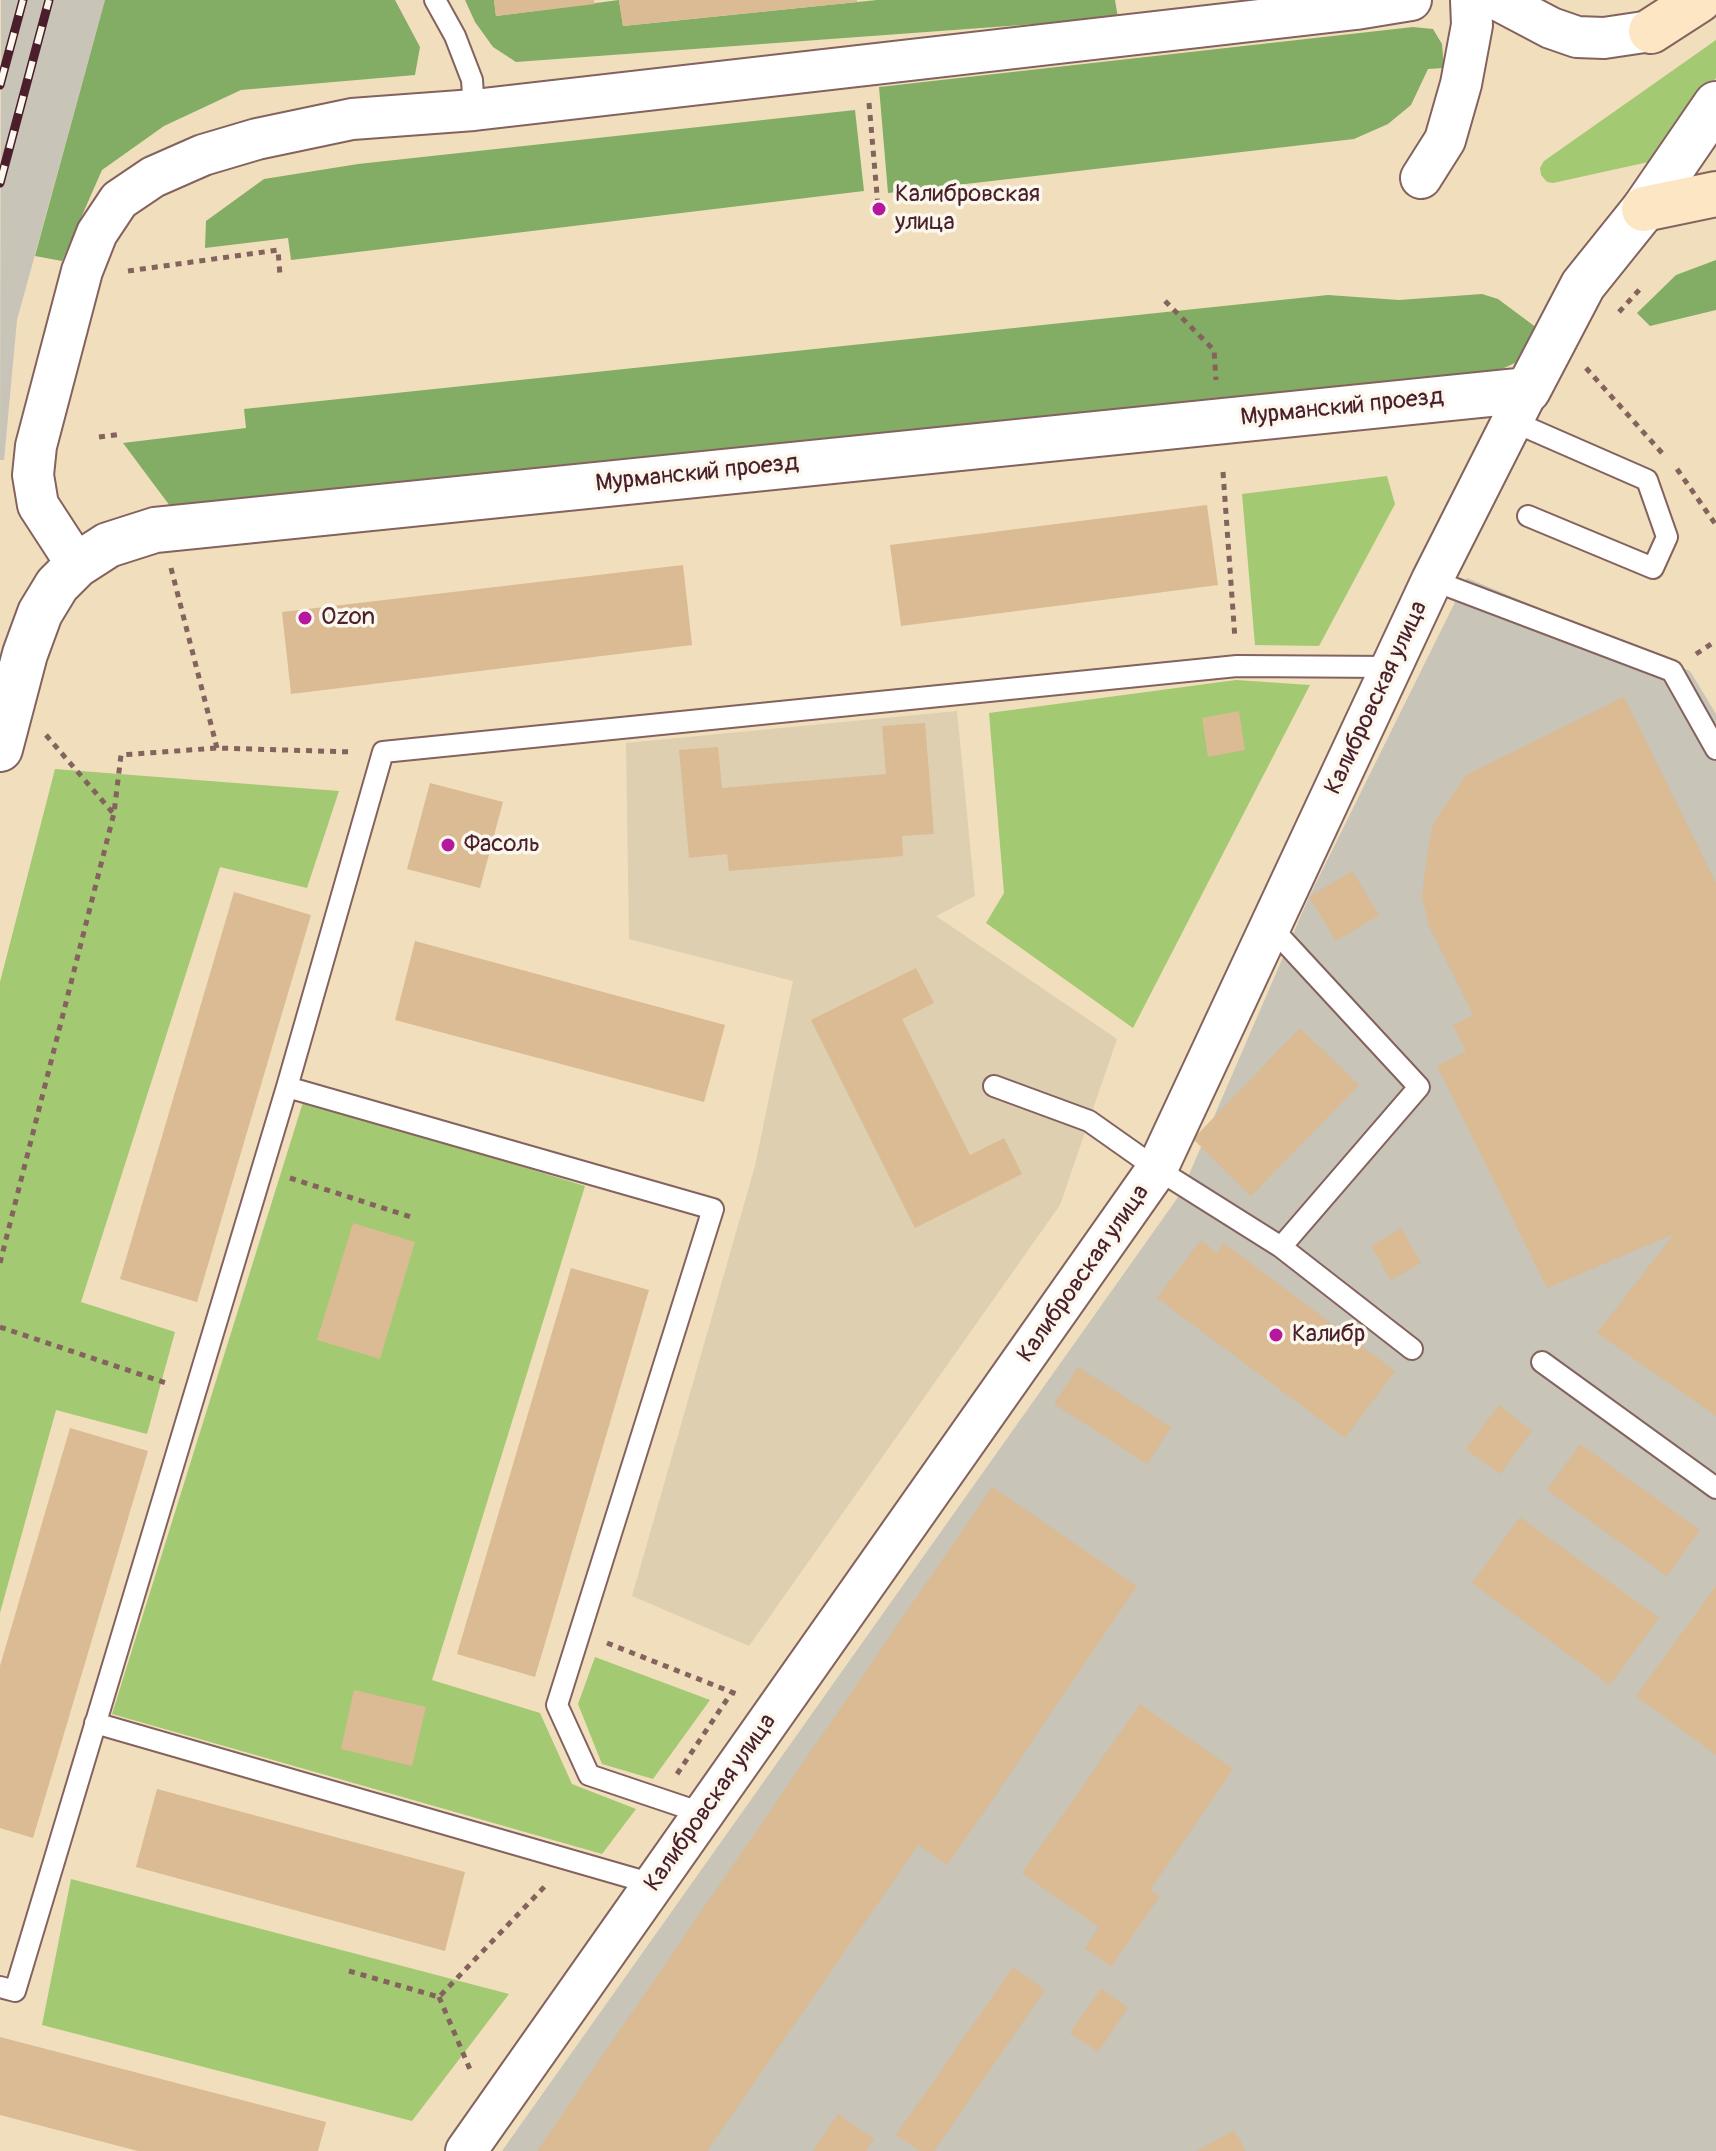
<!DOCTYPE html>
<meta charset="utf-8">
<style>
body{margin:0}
canvas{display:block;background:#f0debd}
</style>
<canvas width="1716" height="2151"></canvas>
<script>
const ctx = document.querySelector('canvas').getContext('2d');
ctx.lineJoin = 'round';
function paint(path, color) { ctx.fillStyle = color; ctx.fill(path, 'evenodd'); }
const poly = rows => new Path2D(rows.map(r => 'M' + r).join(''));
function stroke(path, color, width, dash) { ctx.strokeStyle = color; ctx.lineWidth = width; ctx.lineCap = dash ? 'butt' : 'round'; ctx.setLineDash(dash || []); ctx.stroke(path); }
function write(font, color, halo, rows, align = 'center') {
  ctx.font = font + ' Pangolin,sans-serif'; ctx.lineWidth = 7; ctx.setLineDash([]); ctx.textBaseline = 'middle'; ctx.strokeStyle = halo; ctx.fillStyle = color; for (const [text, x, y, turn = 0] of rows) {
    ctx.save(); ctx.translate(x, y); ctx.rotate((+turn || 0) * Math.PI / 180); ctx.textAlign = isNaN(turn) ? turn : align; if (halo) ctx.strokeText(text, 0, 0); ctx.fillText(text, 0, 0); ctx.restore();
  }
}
const built = poly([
 [957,711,975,896,936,916,1117,1039,1060,1205,749,1646,632,1596,755,1166,793,981,629,939,626,743]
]);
const industrial = poly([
 [1,0,105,0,17,320,4,460,0,460],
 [1467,578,1690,671,1716,714,1716,2151,502,2151,1181,1193,1309,897]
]);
const green = poly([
 [1716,40,1716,78,1653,161,1553,183,1547,182,1541,175,1540,168,1544,161],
 [1387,476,1395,504,1319,646,1255,645,1242,494],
 [1236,680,1310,685,1133,1028,986,923,1004,893,989,713],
 [55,769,339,791,307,888,220,867,81,1302,175,1332,147,1434,56,1410,0,1613,0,982],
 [304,1099,585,1186,432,1680,540,1713,572,1784,636,1809,602,1854,112,1714],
 [595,1657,710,1700,653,1779,602,1764,578,1704],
 [71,1879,509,1994,412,2121,42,2025]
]);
const forest = poly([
 [105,0,395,0,420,47,415,75,241,90,164,126,102,170,62,261,35,256],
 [465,0,494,0,496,16,619,0,623,26,877,0,1115,0,1118,18,516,62,493,47,475,22],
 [1413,27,1433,29,1442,44,1444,68,1428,69,1411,105,1388,124,1354,139,888,193,879,87],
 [855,110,864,191,291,260,288,238,205,248,206,221,264,179,358,164],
 [1716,260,1716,310,1650,326,1637,313,1676,275],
 [1482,294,1498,299,1537,328,1519,361,1502,369,1481,375,170,506,123,443,246,428,244,409,1328,295,1399,300]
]);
const building = poly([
 [494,0,594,0,595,4,496,16],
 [619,0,857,0,857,2,623,26],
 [1207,505,1218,585,901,626,890,545],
 [683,565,692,645,291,694,282,612],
 [1624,697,1716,883,1716,1416,1597,1333,1674,1234,1547,1288,1437,1066,1466,1051,1453,1025,1473,1015,1429,926,1422,896,1428,848,1434,822,1466,775],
 [1239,711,1245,750,1208,757,1202,718],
 [925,723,934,834,902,836,903,856,729,871,727,854,689,858,679,750,718,747,722,788,886,774,882,726],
 [430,783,503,802,480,888,407,869],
 [1352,871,1379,915,1336,941,1309,897],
 [234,892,311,915,197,1302,120,1279],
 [415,941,725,1025,704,1102,395,1020],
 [916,968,934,1003,902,1019,970,1155,1004,1138,1022,1174,915,1228,811,1020],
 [1300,1028,1359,1085,1251,1196,1193,1139],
 [353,1223,415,1242,380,1359,317,1340],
 [1401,1228,1421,1263,1391,1280,1371,1246],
 [1201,1240,1217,1253,1224,1243,1395,1371,1345,1438,1157,1298],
 [571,1268,649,1290,535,1677,457,1654],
 [1078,1367,1171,1427,1147,1464,1054,1404],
 [1499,1405,1532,1431,1500,1474,1466,1449],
 [70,1428,148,1451,33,1838,0,1828,0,1666],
 [1580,1444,1700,1530,1667,1576,1547,1490],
 [992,1487,1137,1586,984,1812,947,1865,918,1845,707,2151,537,2151],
 [1520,1517,1659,1618,1610,1685,1472,1583],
 [1716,1586,1716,1755,1636,1696],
 [354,1690,426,1707,412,1766,341,1749],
 [1140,1704,1233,1769,1150,1890,1160,1896,1111,1967,1085,1948,1099,1927,1022,1873],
 [157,1789,465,1872,445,1951,136,1867],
 [1013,1967,1045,1990,934,2151,920,2151,896,2135],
 [1101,1989,1128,2008,1098,2052,1070,2033],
 [0,2037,326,2122,318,2151,138,2151,0,2115],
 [838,2114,874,2139,866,2151,813,2151],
 [1234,2130,1246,2151,1197,2151]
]);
const path = poly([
 [869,103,878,206],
 [128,271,278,250,280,275],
 [1165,301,1214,350,1216,380],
 [1619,312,1640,289],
 [1586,368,1662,453],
 [99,437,122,434],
 [1677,469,1716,525],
 [1223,472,1235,639],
 [171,568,217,748],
 [1696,654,1716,641],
 [46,735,113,813],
 [290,1178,411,1217],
 [0,1263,114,813,121,755,217,748,353,752],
 [0,1327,169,1384],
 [607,1643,739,1695],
 [677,1774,732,1692],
 [349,1971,439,1997,547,1884],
 [439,1997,472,2074]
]);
const service = poly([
 [435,0,455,36,472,80,474,110],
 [1512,421,1647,480,1667,537,1653,568,1528,516],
 [1432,580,1672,671,1716,749],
 [994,1086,1089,1121,1157,1169,1281,1247,1419,1087,1271,927],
 [287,1087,713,1209,557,1705,589,1775,705,1814],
 [1281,1247,1412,1349],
 [1542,1362,1716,1488],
 [95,1723,653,1884],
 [0,1987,15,1991,287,1087,383,752,1237,666,1392,667]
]);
const minor = poly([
 [1498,0,1551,28,1577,37,1604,38,1651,31],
 [1421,178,1445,140,1461,84,1472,25,1471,0],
 [77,565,38,505,33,475,36,446,82,271,97,233,119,200,153,177,203,155,257,139,352,119,474,110,1356,9,1411,0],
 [466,2151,1157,1169,1432,580,1528,390]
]);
const tertiary = poly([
 [0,749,25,654,40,613,57,585,77,565,108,545,155,530,1528,390,1583,285,1644,209,1716,104]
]);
const secondary = poly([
 [1651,31,1699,0],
 [1644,209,1716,194]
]);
const rail = poly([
 [0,85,23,0],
 [0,183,49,0]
]);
const markers = [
 [879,209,8,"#b5179e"],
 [305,618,8,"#b5179e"],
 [448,845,8,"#b5179e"],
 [1276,1335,8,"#b5179e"]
];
const poiNames = [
 ["Калибровская",895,195],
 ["улица",895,223],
 ["Ozon",321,618],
 ["Фасоль",464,845],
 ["Калибр",1292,1335]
];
const streetNames = [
 ["Мурманский проезд",1342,408,-6],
 ["Мурманский проезд",697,474,-6],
 ["Калибровская улица",1377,698,-65],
 ["Калибровская улица",1084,1274,-55],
 ["Калибровская улица",711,1803,-55]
];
paint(built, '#decfb1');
paint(industrial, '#c8c4b8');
paint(green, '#a4c973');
paint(forest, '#83ad65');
paint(building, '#dabb93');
stroke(service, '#84625e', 24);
stroke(minor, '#84625e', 44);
stroke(tertiary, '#84625e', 48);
stroke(secondary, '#84625e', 48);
stroke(path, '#84625e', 5, [6, 6]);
stroke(service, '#fff', 20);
stroke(minor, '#fff', 40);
stroke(tertiary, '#fff', 44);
stroke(secondary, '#fce6c4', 44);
stroke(rail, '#4a1f2b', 9);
stroke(rail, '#fbf7ec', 6, [18]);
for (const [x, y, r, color] of markers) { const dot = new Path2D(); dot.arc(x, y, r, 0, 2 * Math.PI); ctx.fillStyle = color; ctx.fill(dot); stroke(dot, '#fbf7ec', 3); }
write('24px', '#4a1f2b', '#fbf7ec', poiNames, 'left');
write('24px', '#4a1f2b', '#fbf7ec', streetNames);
</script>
